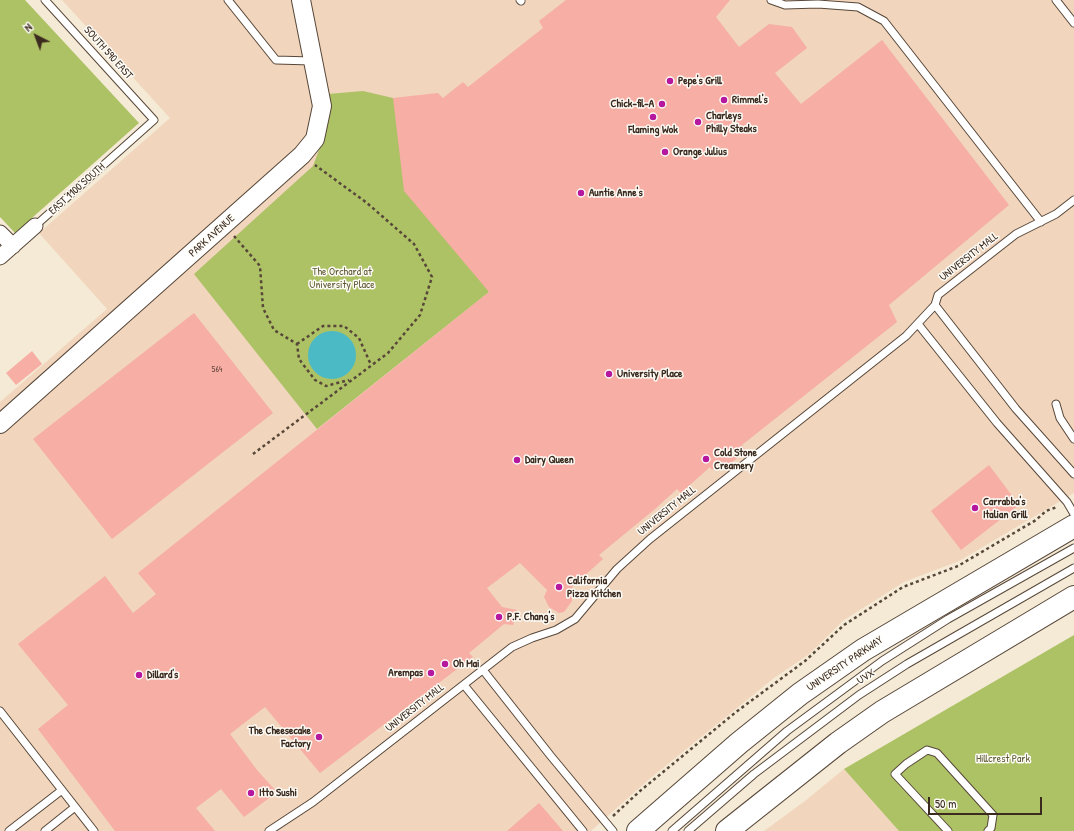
<!DOCTYPE html>
<style>
body{margin:0}
#map{position:relative;width:1074px;height:831px;overflow:hidden;background:#f5ead5;font-family:"Patrick Hand",sans-serif}
canvas{display:block}
.north{position:absolute;left:16px;top:16px;width:40px;height:40px;-webkit-text-stroke:3px #fdfcf7;paint-order:stroke;rotate:318deg;font-size:11px;font-weight:700;line-height:16px;text-align:center;color:#3b2a1e}
.north::after{content:'';display:block;margin:auto;width:14px;height:18px;background:#3b2a1e;clip-path:polygon(50% 0,100% 100%,50% 72%,0 100%)}
.scale{position:absolute;left:928px;top:797px;width:114px;height:18px;box-sizing:border-box;border:2px solid #3b2a1e;border-top:0;padding-left:5px;font-size:12px;line-height:14px;white-space:nowrap;color:#3b2a1e;-webkit-text-stroke:3px #fdfcf7;paint-order:stroke}
</style>
<div id="map">
<canvas width="1074" height="831"></canvas>
<div class="north">N</div>
<div class="scale">50 m</div>
</div>
<script>
const ctx = document.querySelector('canvas').getContext('2d');
ctx.lineJoin = 'round';
function paint(path, color) { ctx.fillStyle = color; ctx.fill(path, 'evenodd'); }
const poly = rows => new Path2D(rows.map(r => 'M' + r).join(''));
function stroke(path, color, width, dash) { ctx.strokeStyle = color; ctx.lineWidth = width; ctx.lineCap = dash ? 'butt' : 'round'; ctx.setLineDash(dash || []); ctx.stroke(path); }
function write(font, color, halo, rows, align = 'center') {
  ctx.font = font + ' "Patrick Hand",sans-serif'; ctx.lineWidth = 3; ctx.setLineDash([]); ctx.textBaseline = 'middle'; ctx.strokeStyle = halo; ctx.fillStyle = color; for (const [text, x, y, turn = 0] of rows) {
    ctx.save(); ctx.translate(x, y); ctx.rotate((+turn || 0) * Math.PI / 180); ctx.textAlign = isNaN(turn) ? turn : align; if (halo) ctx.strokeText(text, 0, 0); ctx.fillText(text, 0, 0); ctx.restore();
  }
}
const built = poly([
 [62,0,1074,0,1074,493,959,561,904,582,844,620,808,655,774,678,648,780,591,831,0,831,0,402,107,309,39,233,170,118],
 [844,769,899,831,764,831,805,801]
]);
const green = poly([
 [0,0,25,0,139,123,15,233,0,217],
 [363,91,393,98,489,292,317,429,194,274,313,166,326,131,328,94],
 [1074,635,1074,831,899,831,844,769]
]);
const water = poly([
 '308 355a24 24 0 1 1 48 0a24 24 0 1 1-48 0Z'
]);
const building = poly([
 [566,0,730,0,716,17,739,47,769,24,792,27,807,48,775,73,801,104,882,40,1009,205,889,305,897,322,742,445,746,451,726,467,722,462,712,470,710,467,681,493,677,489,655,509,599,555,603,559,572,587,572,601,564,612,559,613,549,607,544,597,547,590,520,563,487,588,502,607,517,610,513,625,504,624,469,653,473,657,320,773,265,707,230,734,257,770,277,792,244,817,221,789,196,808,215,831,115,831,38,729,68,705,18,644,105,576,133,613,156,594,138,573,489,292,404,191,393,98,438,93,443,98,463,82,468,87,543,28,539,21],
 [194,313,273,413,112,539,33,439],
 [32,351,42,364,16,385,6,373],
 [989,465,1019,505,961,550,931,511],
 [539,803,563,831,507,831]
]);
const path = poly([
 [234,236,260,266,263,308,274,330,297,344,299,359,315,380,326,386,349,380],
 [297,344,323,326,344,326,359,338,371,365],
 [253,454,388,353,420,315,432,277,414,244,367,203,315,165],
 [613,816,640,791,736,712,805,661,844,625,903,587,958,566,1036,520,1046,511,1057,507]
]);
const service = poly([
 [228,0,276,60,312,61],
 [520,0,521,1],
 [771,0,785,5,818,4,858,7,884,21,1041,222],
 [1056,0,1074,23],
 [35,226,154,120,45,0],
 [935,305,1016,409,1074,474],
 [918,324,997,423,1067,502,1074,514],
 [1056,404,1060,418,1074,439],
 [483,670,550,755,613,831],
 [464,685,583,831],
 [0,711,94,831],
 [9,831,62,790],
 [45,831,75,807],
 [269,831,313,802,512,647,532,638,556,630,575,619,617,569,650,539,906,336,935,305,938,295,1016,234,1056,214,1074,200],
 [672,831,787,731,882,661,948,619,1074,548],
 [688,831,754,774,859,695,907,664,1074,568],
 [948,831,895,774,906,764,927,750,937,753,993,815,991,828,988,831]
]);
const minor = poly([
 [0,233,13,246],
 [0,257,35,226]
]);
const tertiary = poly([
 [0,424,302,155,315,139,322,106,301,0]
]);
const primary = poly([
 [638,831,739,743,800,694,863,650,1074,526],
 [727,831,838,743,882,712,1074,597]
]);
const markers = [
 [670,81,4,"#b5179e"],
 [724,100,4,"#b5179e"],
 [662,104,4,"#b5179e"],
 [653,117,4,"#b5179e"],
 [698,122,4,"#b5179e"],
 [665,152,4,"#b5179e"],
 [581,193,4,"#b5179e"],
 [609,374,4,"#b5179e"],
 [706,459,4,"#b5179e"],
 [517,460,4,"#b5179e"],
 [975,508,4,"#b5179e"],
 [559,587,4,"#b5179e"],
 [499,617,4,"#b5179e"],
 [445,664,4,"#b5179e"],
 [431,673,4,"#b5179e"],
 [139,675,4,"#b5179e"],
 [319,737,4,"#b5179e"],
 [251,793,4,"#b5179e"]
];
const numberNames = [
 ["564",217,370]
];
const streetNames = [
 ["SOUTH 590 EAST",108,53,48],
 ["EAST 1100 SOUTH",77,189,-42],
 ["PARK AVENUE",212,236,-42],
 ["UNIVERSITY MALL",969,257,-38],
 ["UNIVERSITY MALL",667,511,-39],
 ["UNIVERSITY PARKWAY",845,664,-34],
 ["UVX",866,677,-33],
 ["UNIVERSITY MALL",415,708,-38]
];
const poiNames = [
 ["Pepe's Grill",678,81],
 ["Rimmel's",732,100],
 ["Chick-fil-A",654,104,"right"],
 ["Charleys",706,116],
 ["Philly Steaks",706,129],
 ["Flaming Wok",653,130,"center"],
 ["Orange Julius",673,152],
 ["Auntie Anne's",589,193],
 ["University Place",617,374],
 ["Cold Stone",714,453],
 ["Creamery",714,466],
 ["Dairy Queen",525,460],
 ["Carrabba's",983,502],
 ["Italian Grill",983,515],
 ["California",567,581],
 ["Pizza Kitchen",567,594],
 ["P.F. Chang's",507,617],
 ["Oh Mai",453,664],
 ["Arempas",423,673,"right"],
 ["Dillard's",147,675],
 ["The Cheesecake",311,731,"right"],
 ["Factory",311,744,"right"],
 ["Itto Sushi",259,793]
];
const parkNames = [
 ["The Orchard at",342,272],
 ["University Place",342,285],
 ["Hillcrest Park",1003,759]
];
paint(built, '#f1d5bd');
paint(green, '#adc165');
paint(water, '#4cbac5');
paint(building, '#f7aea4');
stroke(service, '#574739', 9);
stroke(minor, '#574739', 17);
stroke(tertiary, '#574739', 20);
stroke(primary, '#574739', 24);
stroke(path, '#574739', 2.5, [3, 3]);
stroke(service, '#fff', 7);
stroke(minor, '#fff', 15);
stroke(tertiary, '#fff', 18);
stroke(primary, '#fff', 22);
for (const [x, y, r, color] of markers) { const dot = new Path2D(); dot.arc(x, y, r, 0, 2 * Math.PI); ctx.fillStyle = color; ctx.fill(dot); stroke(dot, '#fdfcf7', 1.5); }
write('9px', '#6a4b40', null, numberNames);
write('11px', '#3b2a1e', '#fdfcf7', streetNames);
write('bold 11px', '#3b2a1e', '#fdfcf7', poiNames, 'left');
write('11px', '#5d5733', '#fdfcf7', parkNames);
</script>
